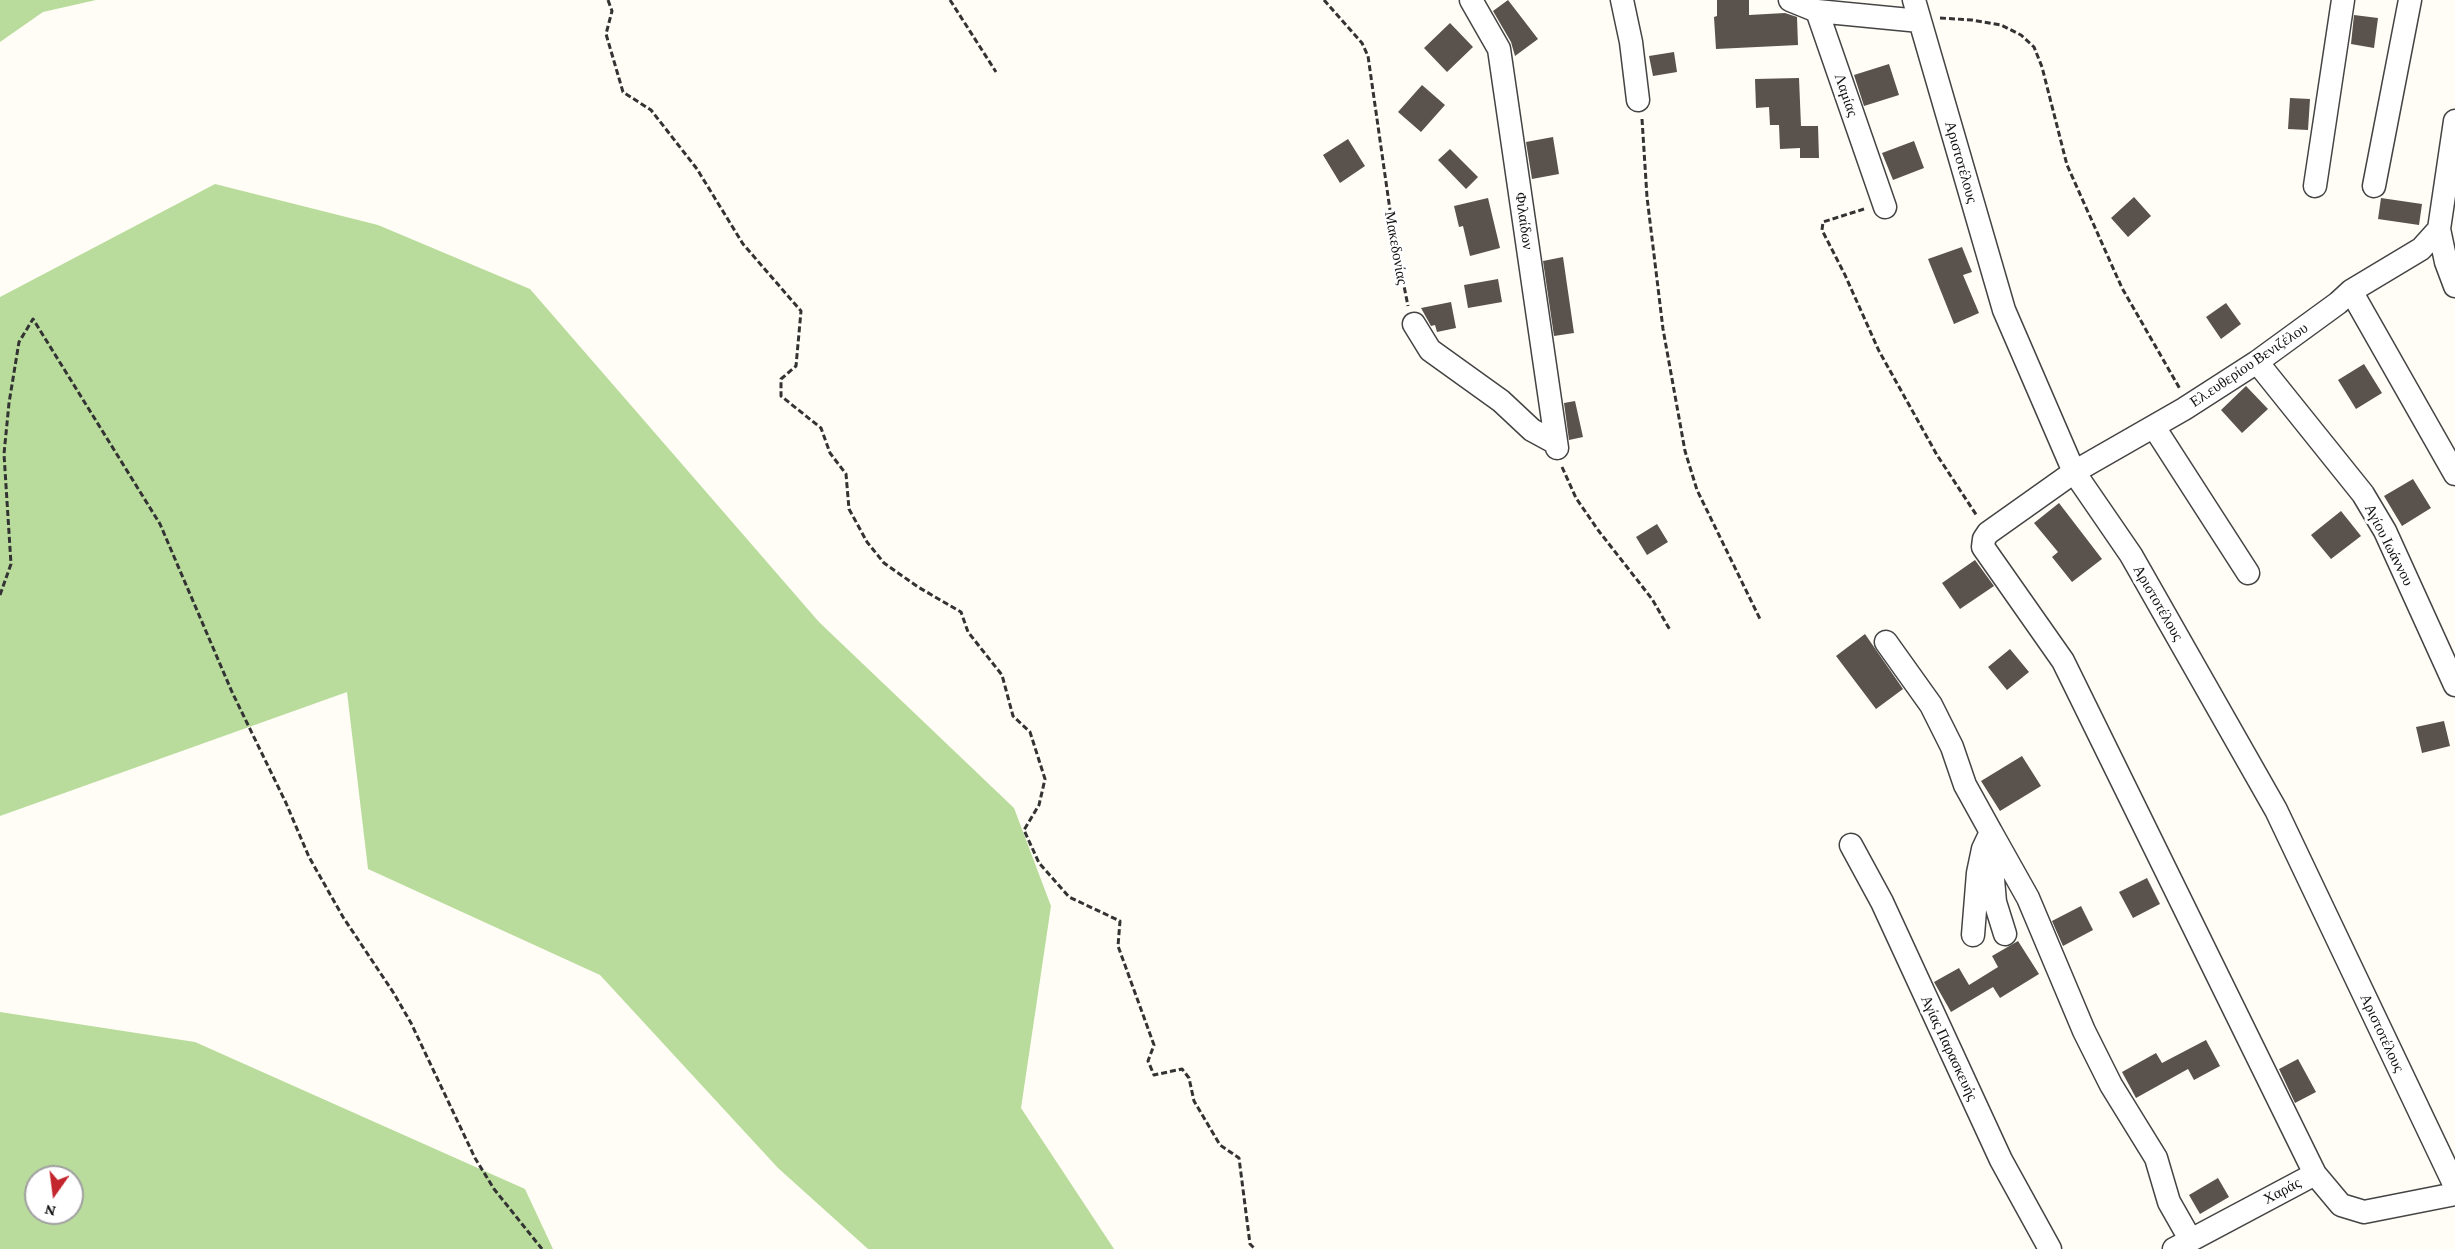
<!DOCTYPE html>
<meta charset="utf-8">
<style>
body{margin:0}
#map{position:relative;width:2455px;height:1249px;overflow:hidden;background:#fffdf5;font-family:"Crimson Pro",serif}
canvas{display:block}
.north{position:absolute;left:24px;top:1165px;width:60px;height:60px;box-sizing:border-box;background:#fff;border:2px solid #a0a0a0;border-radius:50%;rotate:194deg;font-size:16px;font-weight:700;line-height:24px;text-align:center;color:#111}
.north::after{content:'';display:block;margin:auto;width:21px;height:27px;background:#c4262e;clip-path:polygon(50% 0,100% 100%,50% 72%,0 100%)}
</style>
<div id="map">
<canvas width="2455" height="1249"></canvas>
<div class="north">N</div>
</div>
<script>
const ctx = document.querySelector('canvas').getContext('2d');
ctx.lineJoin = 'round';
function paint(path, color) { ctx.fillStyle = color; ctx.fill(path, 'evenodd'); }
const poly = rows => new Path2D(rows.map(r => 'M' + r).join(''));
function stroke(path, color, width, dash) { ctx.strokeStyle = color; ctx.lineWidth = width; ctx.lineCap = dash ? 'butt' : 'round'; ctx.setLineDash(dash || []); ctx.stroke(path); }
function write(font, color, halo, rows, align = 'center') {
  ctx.font = font + ' "Crimson Pro",serif'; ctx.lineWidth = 6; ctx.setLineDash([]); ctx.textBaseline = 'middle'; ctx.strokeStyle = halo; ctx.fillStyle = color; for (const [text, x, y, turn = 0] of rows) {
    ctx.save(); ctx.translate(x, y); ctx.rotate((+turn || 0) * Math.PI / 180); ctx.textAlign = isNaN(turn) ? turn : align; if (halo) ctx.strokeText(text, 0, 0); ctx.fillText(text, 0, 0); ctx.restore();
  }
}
const forest = poly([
 [0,0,96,0,43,12,0,42],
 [215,184,378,225,530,289,819,622,1014,808,1051,906,1021,1108,1114,1249,868,1249,778,1168,600,975,368,869,347,692,0,816,0,297],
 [0,1012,195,1042,525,1189,553,1249,0,1249],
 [36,1177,72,1177,72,1213,36,1213]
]);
const building = poly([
 [1508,0,1538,39,1515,56,1511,42,1493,11],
 [1717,0,1749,0,1749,15,1785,13,1797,17,1798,45,1716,49,1714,17,1717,16],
 [2354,15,2378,18,2374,48,2351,44],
 [1450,23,1473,47,1447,72,1424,48],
 [1674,52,1677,72,1653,76,1649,56],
 [1889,64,1899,95,1864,106,1854,75],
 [1799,78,1801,126,1818,126,1819,158,1800,158,1800,148,1780,149,1779,125,1770,125,1769,107,1756,108,1755,79],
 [1422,85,1445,105,1421,132,1398,112],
 [2290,98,2310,99,2308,130,2288,129],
 [1553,137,1559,174,1532,179,1526,142],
 [1348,139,1365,166,1340,183,1323,155],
 [1914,141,1924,168,1893,180,1882,153],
 [1450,149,1478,177,1466,189,1438,160],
 [2134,197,2151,216,2128,237,2111,218],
 [1488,198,1500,248,1470,256,1463,226,1459,227,1454,206],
 [2381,198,2422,204,2419,225,2378,219],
 [1962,247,1972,272,1963,275,1979,313,1954,324,1928,259],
 [1563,257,1574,333,1554,336,1543,261],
 [1498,279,1502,302,1468,308,1464,285],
 [1451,302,1456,328,1437,332,1435,325,1431,326,1421,308],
 [2226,303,2241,324,2221,339,2206,317],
 [2364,364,2382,393,2356,409,2338,380],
 [2246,386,2268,409,2242,433,2221,410],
 [1575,401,1583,437,1569,440,1564,403],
 [2413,479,2431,508,2402,526,2384,496],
 [2059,503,2102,559,2072,582,2052,557,2058,552,2034,523],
 [2341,511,2361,536,2331,559,2311,535],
 [1657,524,1668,542,1647,555,1636,537],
 [1975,560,1994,586,1960,609,1942,583],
 [1865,634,1903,689,1876,709,1836,656],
 [2010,649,2029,672,2007,690,1988,667],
 [2444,721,2450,746,2422,753,2416,727],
 [2022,756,2041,786,2000,811,1981,781],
 [2147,878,2160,904,2133,918,2119,892],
 [2081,906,2093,930,2063,946,2052,921],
 [2018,941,2039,974,2000,998,1993,987,1951,1012,1934,982,1959,968,1969,985,1998,967,1992,956],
 [2206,1040,2220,1066,2194,1080,2188,1069,2136,1098,2122,1072,2156,1053,2162,1063],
 [2298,1059,2316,1092,2295,1103,2279,1069],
 [2218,1178,2229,1197,2200,1214,2189,1195]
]);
const path = poly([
 [608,0,612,11,606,34,623,92,651,110,697,169,743,244,801,311,796,366,781,379,781,396,821,428,830,453,846,474,849,509,867,542,884,563,918,587,961,612,968,632,1002,675,1013,716,1030,732,1045,779,1039,805,1024,830,1039,863,1069,897,1120,921,1118,946,1154,1045,1148,1061,1154,1075,1182,1069,1189,1078,1194,1101,1220,1145,1239,1158,1250,1244,1255,1249],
 [950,0,996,72],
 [1324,0,1362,43,1368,56,1393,231,1408,306],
 [1940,18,1972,20,2001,25,2021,35,2034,47,2042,67,2067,165,2122,288,2180,389],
 [1642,119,1647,197,1663,329,1685,451,1697,490,1760,619],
 [1864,209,1823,222,1822,230,1845,275,1879,351,1937,455,1977,516],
 [1562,467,1576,498,1598,530,1652,599,1670,630],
 [0,595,11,564,4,454,9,403,19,342,33,319,160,524,232,692,286,803,309,857,343,917,393,992,411,1023,475,1158,494,1189,542,1249]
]);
const minor = poly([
 [1471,0,1499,49,1557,448],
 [1622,0,1631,42,1638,100],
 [1790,0,1817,11,1885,207],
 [1914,0,2004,310,2074,472,2131,555,2276,810,2455,1186],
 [1817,11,1920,21],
 [2455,121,2439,229,2421,249,2351,291,2338,303,2257,362,2184,409,2074,472,1988,533,1984,539,1983,547,2063,661,2315,1174,2341,1205,2364,1212,2455,1194],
 [2315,186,2343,0],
 [2374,186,2410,0],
 [2439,229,2446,262,2455,286],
 [2351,291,2455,474],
 [1414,324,1430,350,1501,401,1532,430,1556,443],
 [2257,362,2363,494,2385,531,2455,685],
 [2154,427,2248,573],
 [1886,642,1931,705,1952,747,1965,785,1991,832,1995,854,1993,879,1995,902,2005,934],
 [1851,845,1882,902,2001,1160,2050,1249],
 [1973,935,1978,873,1983,849,1991,832,2028,898,2084,1031,2111,1085,2156,1158,2169,1202,2190,1239],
 [2174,1249,2315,1174]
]);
const streetNames = [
 ["Λαμίας",1846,95,71],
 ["Αριστοτέλους",1961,162,74],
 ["Φιλαίδων",1524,221,82],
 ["Μακεδονίας",1396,248,80],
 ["Ελ.ευθερίου Βενιζέλου",2249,365,-34],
 ["Αγίου Ιωάννου",2389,545,63],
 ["Αριστοτέλους",2158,603,60],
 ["Αριστοτέλους",2382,1033,65],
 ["Αγίας Παρασκευής",1949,1048,65],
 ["Χαράς",2282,1191,-28]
];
paint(forest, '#b9dc9c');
paint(building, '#5a524d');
stroke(minor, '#444', 25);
stroke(path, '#333', 3, [6, 3]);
stroke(minor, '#fff', 22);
write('15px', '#111', '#fff', streetNames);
</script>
